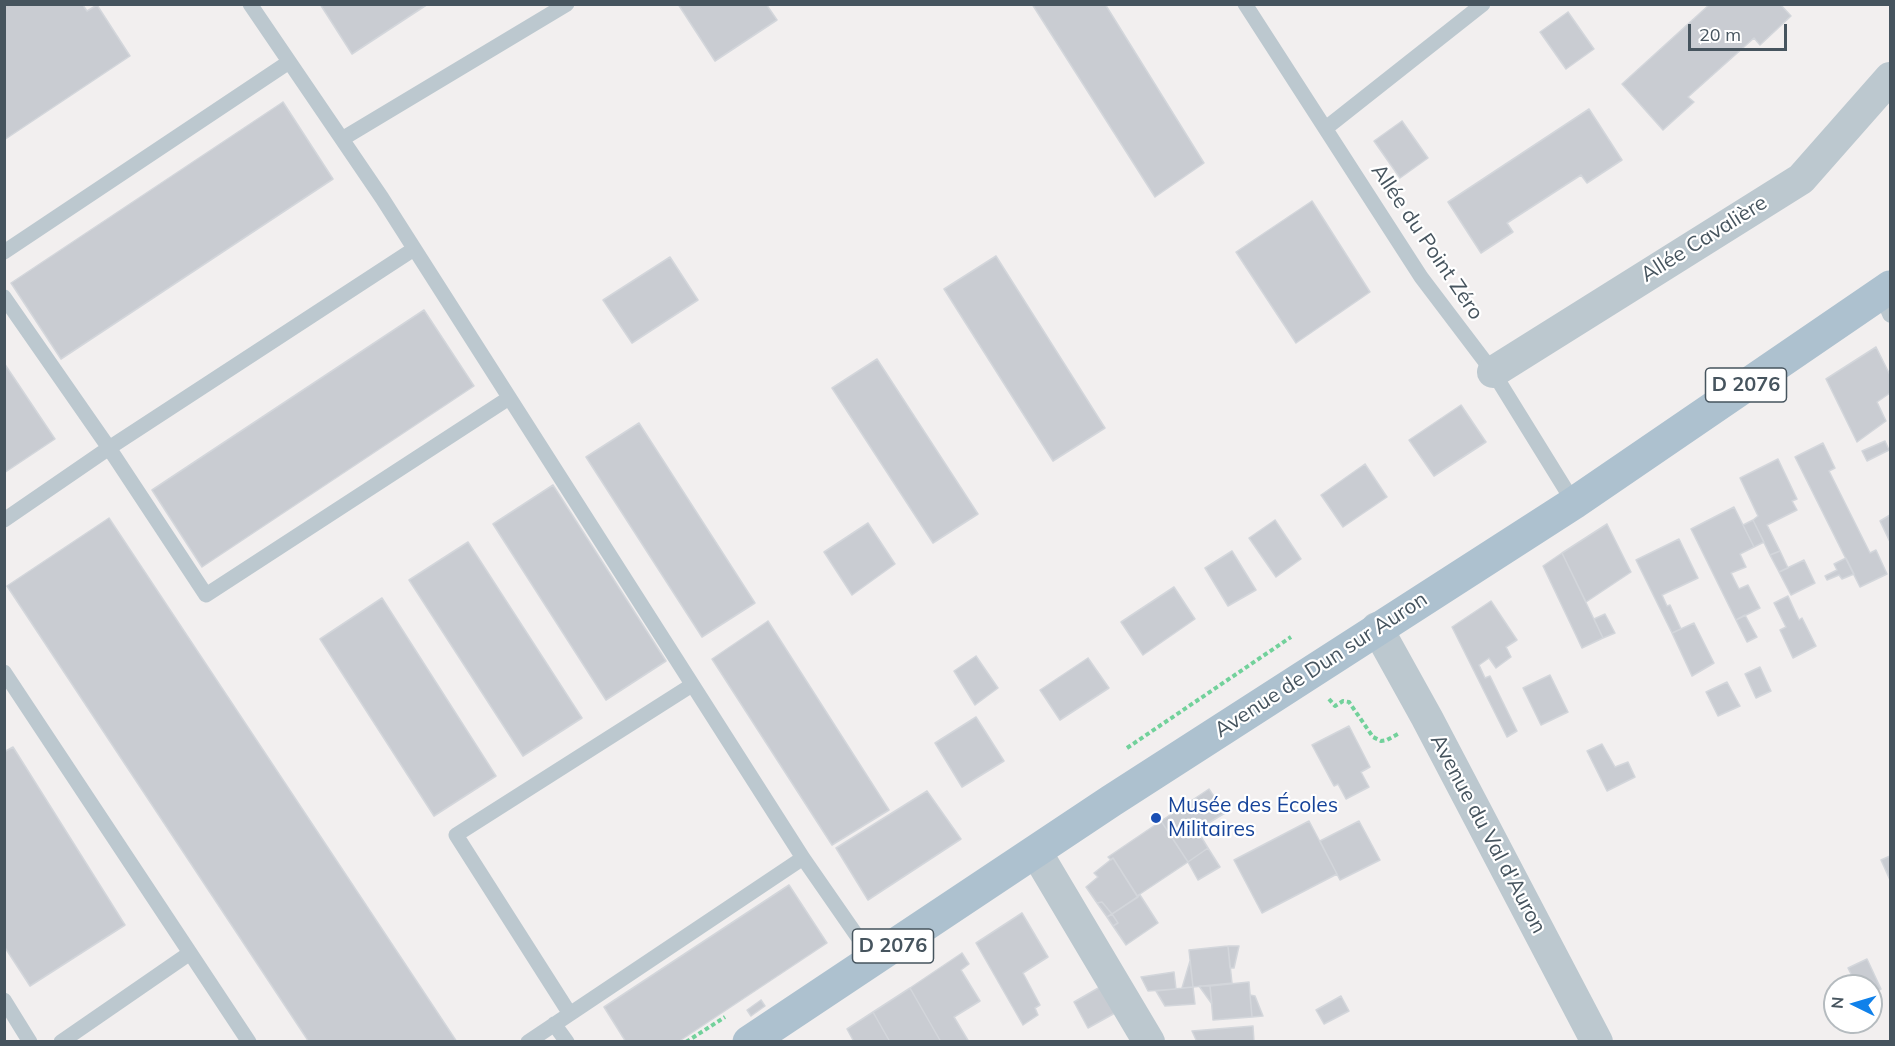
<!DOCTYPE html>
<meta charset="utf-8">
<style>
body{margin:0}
#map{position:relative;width:1895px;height:1046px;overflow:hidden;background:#f2efef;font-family:Mulish,sans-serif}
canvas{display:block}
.frame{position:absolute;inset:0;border:6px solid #46545e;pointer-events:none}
.north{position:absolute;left:1823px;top:974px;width:60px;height:60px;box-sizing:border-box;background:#fff;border:2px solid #b5bbbf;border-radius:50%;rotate:275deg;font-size:16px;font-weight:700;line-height:24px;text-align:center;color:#46545e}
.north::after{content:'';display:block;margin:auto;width:21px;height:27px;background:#1081ea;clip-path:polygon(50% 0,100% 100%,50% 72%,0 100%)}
.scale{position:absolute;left:1688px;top:24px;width:99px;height:27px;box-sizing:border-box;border:3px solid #46545e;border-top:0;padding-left:8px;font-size:18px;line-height:21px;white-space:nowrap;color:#46545e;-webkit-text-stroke:4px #fff;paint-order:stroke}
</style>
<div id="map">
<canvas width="1895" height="1046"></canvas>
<div class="frame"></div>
<div class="north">N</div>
<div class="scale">20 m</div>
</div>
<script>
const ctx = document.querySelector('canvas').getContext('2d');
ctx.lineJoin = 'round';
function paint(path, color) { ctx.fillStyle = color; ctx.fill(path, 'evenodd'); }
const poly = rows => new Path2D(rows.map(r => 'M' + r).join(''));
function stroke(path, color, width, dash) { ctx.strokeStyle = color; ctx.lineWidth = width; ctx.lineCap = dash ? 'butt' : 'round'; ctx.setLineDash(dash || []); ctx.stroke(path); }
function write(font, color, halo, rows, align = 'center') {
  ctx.font = font + ' Mulish,sans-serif'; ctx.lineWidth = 4.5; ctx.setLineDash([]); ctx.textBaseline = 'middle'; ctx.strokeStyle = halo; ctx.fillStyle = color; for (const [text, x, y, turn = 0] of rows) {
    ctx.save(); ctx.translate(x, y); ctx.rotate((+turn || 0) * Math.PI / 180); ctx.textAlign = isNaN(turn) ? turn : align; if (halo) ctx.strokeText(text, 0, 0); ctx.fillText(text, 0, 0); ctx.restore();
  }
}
const building = poly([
 [4,4,82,4,87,11,97,5,130,56,4,140,4,4],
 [320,4,428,4,352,54,320,4],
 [678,4,766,4,777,20,715,61,678,4],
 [1032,4,1105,4,1204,163,1155,197,1032,4],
 [1710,4,1780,4,1791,16,1760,45,1754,38,1688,97,1694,102,1663,130,1622,84,1710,4],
 [1568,12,1594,49,1566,69,1540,32,1568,12],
 [283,102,333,179,61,359,11,283,283,102],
 [1589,109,1622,160,1587,183,1581,175,1507,223,1513,232,1481,253,1448,202,1589,109],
 [1402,121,1428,158,1400,178,1374,141,1402,121],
 [1312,201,1370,292,1296,343,1236,252,1312,201],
 [996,256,1105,428,1053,461,944,289,996,256],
 [670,257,698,300,632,343,603,300,670,257],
 [424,310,474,386,202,567,152,490,424,310],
 [1876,347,1890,375,1890,393,1877,402,1886,421,1857,442,1826,379,1876,347],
 [877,359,978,514,933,543,832,388,877,359],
 [4,363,55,439,4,473,4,363],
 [1461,405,1486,442,1434,476,1409,440,1461,405],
 [639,423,755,603,702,637,586,457,639,423],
 [1885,441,1889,450,1867,461,1862,451,1885,441],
 [1823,443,1835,468,1829,471,1870,553,1876,550,1887,574,1860,587,1795,457,1823,443],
 [1778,459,1797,499,1792,501,1797,510,1767,525,1780,551,1770,555,1753,520,1758,516,1740,478,1778,459],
 [1365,464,1387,497,1343,527,1321,495,1365,464],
 [553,485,666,661,606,700,493,524,553,485],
 [1734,507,1754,547,1740,554,1746,567,1731,573,1739,589,1748,585,1760,608,1736,620,1691,529,1734,507],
 [1890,515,1890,542,1880,521,1890,515],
 [109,518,457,1042,309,1042,7,586,109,518],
 [1275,520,1301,559,1276,577,1249,538,1275,520],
 [1753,520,1764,542,1754,547,1743,525,1753,520],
 [868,523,895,564,852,595,824,552,868,523],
 [1607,524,1631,572,1586,602,1562,553,1607,524],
 [1679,539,1698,578,1662,595,1667,606,1670,605,1681,629,1672,633,1636,560,1679,539],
 [468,542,582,718,523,756,409,580,468,542],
 [1232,551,1256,590,1228,606,1205,568,1232,551],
 [1780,551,1788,568,1779,572,1770,555,1780,551],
 [1562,553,1603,638,1582,648,1543,566,1562,553],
 [1846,558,1854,574,1842,579,1839,575,1827,580,1825,576,1837,570,1834,564,1846,558],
 [1804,560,1815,583,1791,595,1779,572,1804,560],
 [1174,587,1195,619,1143,655,1121,622,1174,587],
 [1788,596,1799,620,1802,618,1816,646,1793,658,1780,630,1786,627,1774,603,1788,596],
 [382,598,496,776,434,816,320,639,382,598],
 [1491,601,1517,640,1506,647,1511,657,1496,668,1489,658,1479,665,1485,678,1490,676,1517,731,1507,737,1452,627,1491,601],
 [1605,614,1615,633,1603,638,1594,619,1605,614],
 [1745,615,1757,637,1747,642,1736,620,1745,615],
 [768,621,889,810,832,845,712,659,768,621],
 [1694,623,1714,663,1692,676,1672,633,1694,623],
 [976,656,998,688,975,705,954,671,976,656],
 [1088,658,1109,688,1060,720,1040,690,1088,658],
 [1760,667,1771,691,1756,698,1745,674,1760,667],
 [1550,675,1568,712,1541,725,1523,688,1550,675],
 [1727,682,1740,706,1718,716,1706,692,1727,682],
 [976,717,1004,761,962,787,935,743,976,717],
 [1349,726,1370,767,1361,772,1369,787,1346,799,1338,784,1334,786,1312,745,1349,726],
 [1602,744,1615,767,1628,762,1635,777,1607,791,1587,751,1602,744],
 [13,747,125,925,30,986,4,946,4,752,13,747],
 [1209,789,1225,813,1197,830,1208,848,1188,862,1161,821,1209,789],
 [927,791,961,839,868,900,836,848,927,791],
 [1161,821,1188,862,1137,896,1113,858,1111,860,1108,857,1161,821],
 [1309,821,1337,874,1262,913,1234,860,1309,821],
 [1359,821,1380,860,1340,880,1320,841,1359,821],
 [1208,848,1220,867,1198,880,1188,862,1208,848],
 [1890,856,1890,880,1881,860,1890,856],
 [1113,858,1138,897,1112,914,1102,902,1097,903,1086,887,1098,877,1094,873,1113,858],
 [789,885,827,943,678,1042,626,1042,604,1007,789,885],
 [1140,895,1158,923,1126,945,1113,926,1118,923,1112,914,1140,895],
 [1102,902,1112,914,1107,917,1097,903,1102,902],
 [1022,913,1048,957,1023,973,1040,1005,1035,1008,1038,1015,1023,1025,976,943,1022,913],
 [1112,914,1118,923,1113,926,1107,917,1112,914],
 [1228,946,1239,946,1234,968,1230,968,1228,946],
 [1228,946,1232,983,1193,987,1189,950,1228,946],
 [962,953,969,964,961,970,980,1001,954,1017,969,1042,941,1042,910,988,962,953],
 [1867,959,1881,989,1871,994,1871,986,1857,986,1848,968,1867,959],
 [1190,961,1193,987,1182,988,1190,961],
 [1174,972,1176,989,1148,991,1141,977,1174,972],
 [1249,982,1252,1017,1213,1020,1210,986,1249,982],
 [1199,986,1210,986,1212,1004,1199,986],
 [1100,987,1115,1013,1088,1028,1074,1002,1100,987],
 [1193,987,1195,1004,1165,1006,1156,991,1193,987],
 [910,988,941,1042,890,1042,873,1012,910,988],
 [1250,995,1255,996,1263,1016,1252,1017,1250,995],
 [1341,996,1349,1011,1324,1024,1316,1010,1341,996],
 [761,1000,765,1006,751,1016,747,1010,761,1000],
 [873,1012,890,1042,854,1042,847,1029,873,1012],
 [1253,1026,1254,1042,1197,1042,1192,1031,1253,1026]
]);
const path = poly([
 [1329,699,1335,706,1343,701,1349,702,1373,737,1381,741,1387,740,1398,734],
 [1127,748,1291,637],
 [686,1042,725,1017]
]);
const service = poly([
 [250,4,382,198,803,858],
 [1245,4,1421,277,1493,372,1574,503],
 [1326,128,1483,4],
 [342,139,567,4],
 [4,252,289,62],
 [1881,294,1890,315],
 [4,297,109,448,414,249],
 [4,520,109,448,206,595,509,398],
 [4,672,249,1042],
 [4,1000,30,1042],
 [570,1014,456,835,692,685],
 [554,1024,567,1042],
 [61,1042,190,953],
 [528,1042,803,858,873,959]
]);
const minor = poly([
 [1493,372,1801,179,1890,78],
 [1377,628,1427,718,1597,1042],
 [1036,852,1149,1042]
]);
const primary = poly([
 [749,1042,1111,801,1574,503,1890,287]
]);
const markers = [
 [1156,818,6,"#1a4fb4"]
];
const shields = [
 [1746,385,81],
 [893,946,81]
];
const shieldNames = [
 ["D 2076",1746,385],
 ["D 2076",893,946]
];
const streetNames = [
 ["Allée Cavalière",1704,239,-32],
 ["Allée du Point Zéro",1427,242,56],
 ["Avenue de Dun sur Auron",1321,665,-33],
 ["Avenue du Val d'Auron",1488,834,62]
];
const transitNames = [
 ["Musée des Écoles",1168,806],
 ["Militaires",1168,830]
];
paint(building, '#c9ccd2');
stroke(building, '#d3d6db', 1.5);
stroke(path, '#72d19b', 4, [4.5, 3]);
stroke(service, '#bcc8cf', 15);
stroke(minor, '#bcc8cf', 32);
stroke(primary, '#adc1cf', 33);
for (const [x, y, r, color] of markers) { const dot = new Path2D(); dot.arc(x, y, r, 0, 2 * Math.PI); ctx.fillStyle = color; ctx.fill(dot); stroke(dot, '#fff', 2); }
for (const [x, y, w] of shields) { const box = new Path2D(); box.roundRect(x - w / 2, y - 17, w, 34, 4.5); ctx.fillStyle = '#fff'; ctx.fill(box); stroke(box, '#46545e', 1.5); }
write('bold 20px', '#46545e', null, shieldNames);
write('21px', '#46545e', '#fff', streetNames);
write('21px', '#164399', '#fff', transitNames, 'left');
</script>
